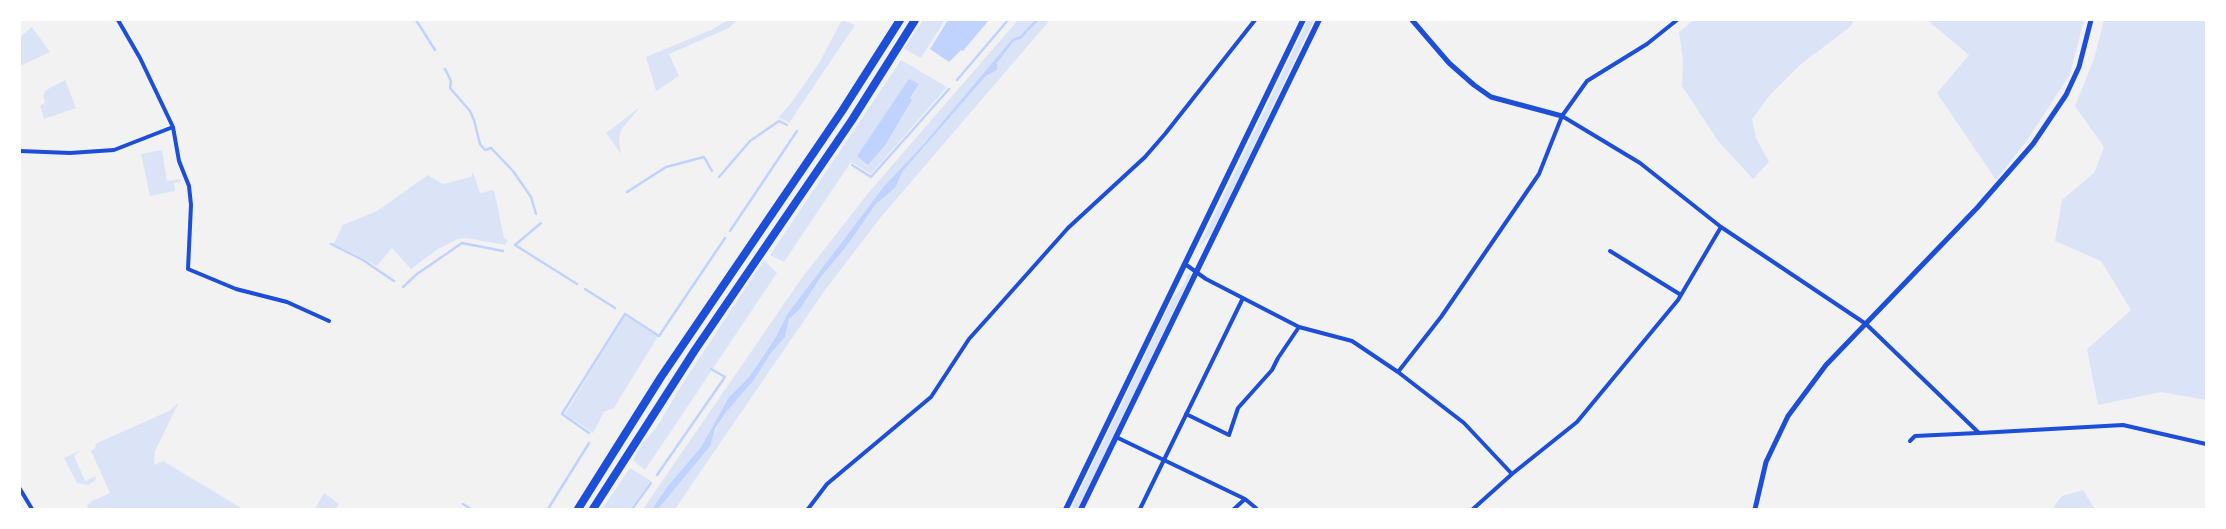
<!DOCTYPE html>
<style>
body{margin:0}
#map{position:relative;width:2226px;height:529px;overflow:hidden;background:#f2f2f2;font-family:"Work Sans",sans-serif}
canvas{display:block}
.frame{position:absolute;inset:0;border:21px solid #fff;pointer-events:none}
</style>
<div id="map">
<canvas width="2226" height="529"></canvas>
<div class="frame"></div>
</div>
<script>
const ctx = document.querySelector('canvas').getContext('2d');
ctx.lineJoin = 'round';
function paint(path, color) { ctx.fillStyle = color; ctx.fill(path, 'evenodd'); }
const poly = rows => new Path2D(rows.map(r => 'M' + r).join(''));
function stroke(path, color, width, dash) { ctx.strokeStyle = color; ctx.lineWidth = width; ctx.lineCap = dash ? 'butt' : 'round'; ctx.setLineDash(dash || []); ctx.stroke(path); }
const green = poly([
 [728,20,737,20,729,28,669,54,679,76,656,91,646,57,711,30],
 [842,20,855,25,789,123,779,117,791,103,819,63],
 [923,20,945,20,921,58,904,49],
 [1018,20,1035,20,1020,36,1013,38,922,146,885,185,788,313,774,340,749,377,729,397,701,447,667,487,652,509,643,509,801,279,869,192],
 [1039,20,1050,20,881,217,825,290,675,509,658,509,713,434,727,411,753,381,771,353,785,337,789,319,800,309,820,278,846,247,876,204,895,188,903,171,986,76,997,70,997,63,1014,41,1021,39],
 [1308,20,1314,20,1212,233,1200,246,1192,262],
 [1694,20,1854,20,1850,27,1800,65,1770,95,1752,119,1756,138,1769,162,1753,179,1718,141,1682,86,1683,61,1679,32],
 [1927,20,2084,20,2070,74,2028,139,1996,180,1937,93,1969,55],
 [2104,20,2206,20,2206,400,2161,392,2098,405,2087,349,2131,310,2101,261,2055,241,2062,200,2094,173,2104,147,2075,106,2094,59],
 [32,27,50,52,20,66,20,37],
 [901,60,947,87,871,174,851,162,784,262,770,255],
 [919,84,910,99,912,100,886,144,857,156,878,128],
 [65,80,76,108,44,119,40,106,45,102,43,96,46,90],
 [640,107,621,130,619,139,621,154,606,133],
 [162,150,167,181,180,179,181,182,174,183,175,191,150,196,141,154],
 [473,172,480,193,494,190,504,238,508,240,505,245,466,238,458,239,438,249,411,269,392,248,377,266,355,254,333,245,343,225,377,211,428,175,443,184,471,177],
 [764,260,777,273,645,470,633,460,642,444,656,428,681,386],
 [1189,273,1191,274,1189,279,1078,509,1071,509,1173,298,1183,286],
 [625,316,658,336,614,408,604,412,593,433,565,414],
 [179,402,155,451,154,465,163,461,243,509,88,509,87,506,92,501,110,493,91,451,96,447,95,444,169,411],
 [81,450,74,456,85,481,95,476,96,480,88,485,77,483,64,458],
 [630,468,651,481,630,509,602,509],
 [2083,490,2095,509,2052,509,2062,496],
 [324,493,339,504,336,509,315,509]
]);
const water = poly([
 [948,20,989,20,963,51,961,50,949,62,930,49],
 [1035,20,1039,20,1021,39,1014,41,997,63,997,70,986,76,903,171,895,188,876,204,846,247,820,278,800,309,789,319,785,337,771,353,753,381,727,411,715,429,710,446,658,509,652,509,667,487,701,447,729,397,749,377,774,340,788,313,885,185,922,146,1013,38,1020,36],
 [909,79,919,84,910,98,912,100,886,144,868,165,857,156]
]);
const stream = poly([
 [416,20,435,50],
 [445,69,451,81,450,88,470,111,474,120,480,144,485,150,491,148,513,171,531,197,536,214],
 [957,80,1008,20],
 [852,165,871,177,949,89],
 [719,177,750,141,779,121,787,125],
 [627,192,666,167,704,157,712,171],
 [541,223,515,245,577,284],
 [730,231,797,131],
 [331,244,363,260,394,281],
 [403,287,417,274,462,243,503,251],
 [585,289,615,308],
 [589,433,562,414,625,314,659,336,725,238],
 [657,475,725,377,711,369],
 [463,504,471,509],
 [548,509,589,443],
 [632,509,651,483]
]);
const minor = poly([
 [118,20,140,58,173,127,179,161,189,186,191,205,188,269,236,289,287,302,329,321],
 [1562,116,1640,163,1721,227,1866,324,1979,433,2123,425,2206,444],
 [20,151,70,153,114,150,173,127],
 [1610,251,1681,295],
 [1185,264,1206,279,1299,327,1352,341,1398,372,1464,423,1512,474],
 [1398,372,1441,317,1539,174,1562,116,1587,81,1647,44,1677,20],
 [1186,414,1229,435,1238,408,1272,370,1278,358,1299,327],
 [1116,437,1245,499,1257,509],
 [1910,441,1915,436,1978,433],
 [20,489,32,509],
 [808,509,827,484,931,397,969,339,995,310,1068,228,1145,157,1165,134,1255,20],
 [1140,509,1243,298],
 [1234,509,1245,499],
 [1473,509,1512,474,1577,422,1678,300,1721,227]
]);
const tertiary = poly([
 [1412,20,1449,63,1474,85,1491,97,1562,116],
 [1755,509,1766,462,1788,416,1826,365,1977,208,2033,144,2066,95,2079,67,2091,20]
]);
const secondary = poly([
 [1066,509,1303,20],
 [1081,509,1319,20]
]);
const motorway = poly([
 [578,509,661,377,842,111,900,20],
 [593,509,695,350,852,120,915,20]
]);
paint(green, '#dbe4f7');
paint(water, '#bfd3fe');
stroke(stream, '#bfd3fe', 2.5);
stroke(minor, '#1d4ed8', 4);
stroke(tertiary, '#1d4ed8', 5);
stroke(secondary, '#1d4ed8', 5.5);
stroke(motorway, '#1d4ed8', 8);
</script>
